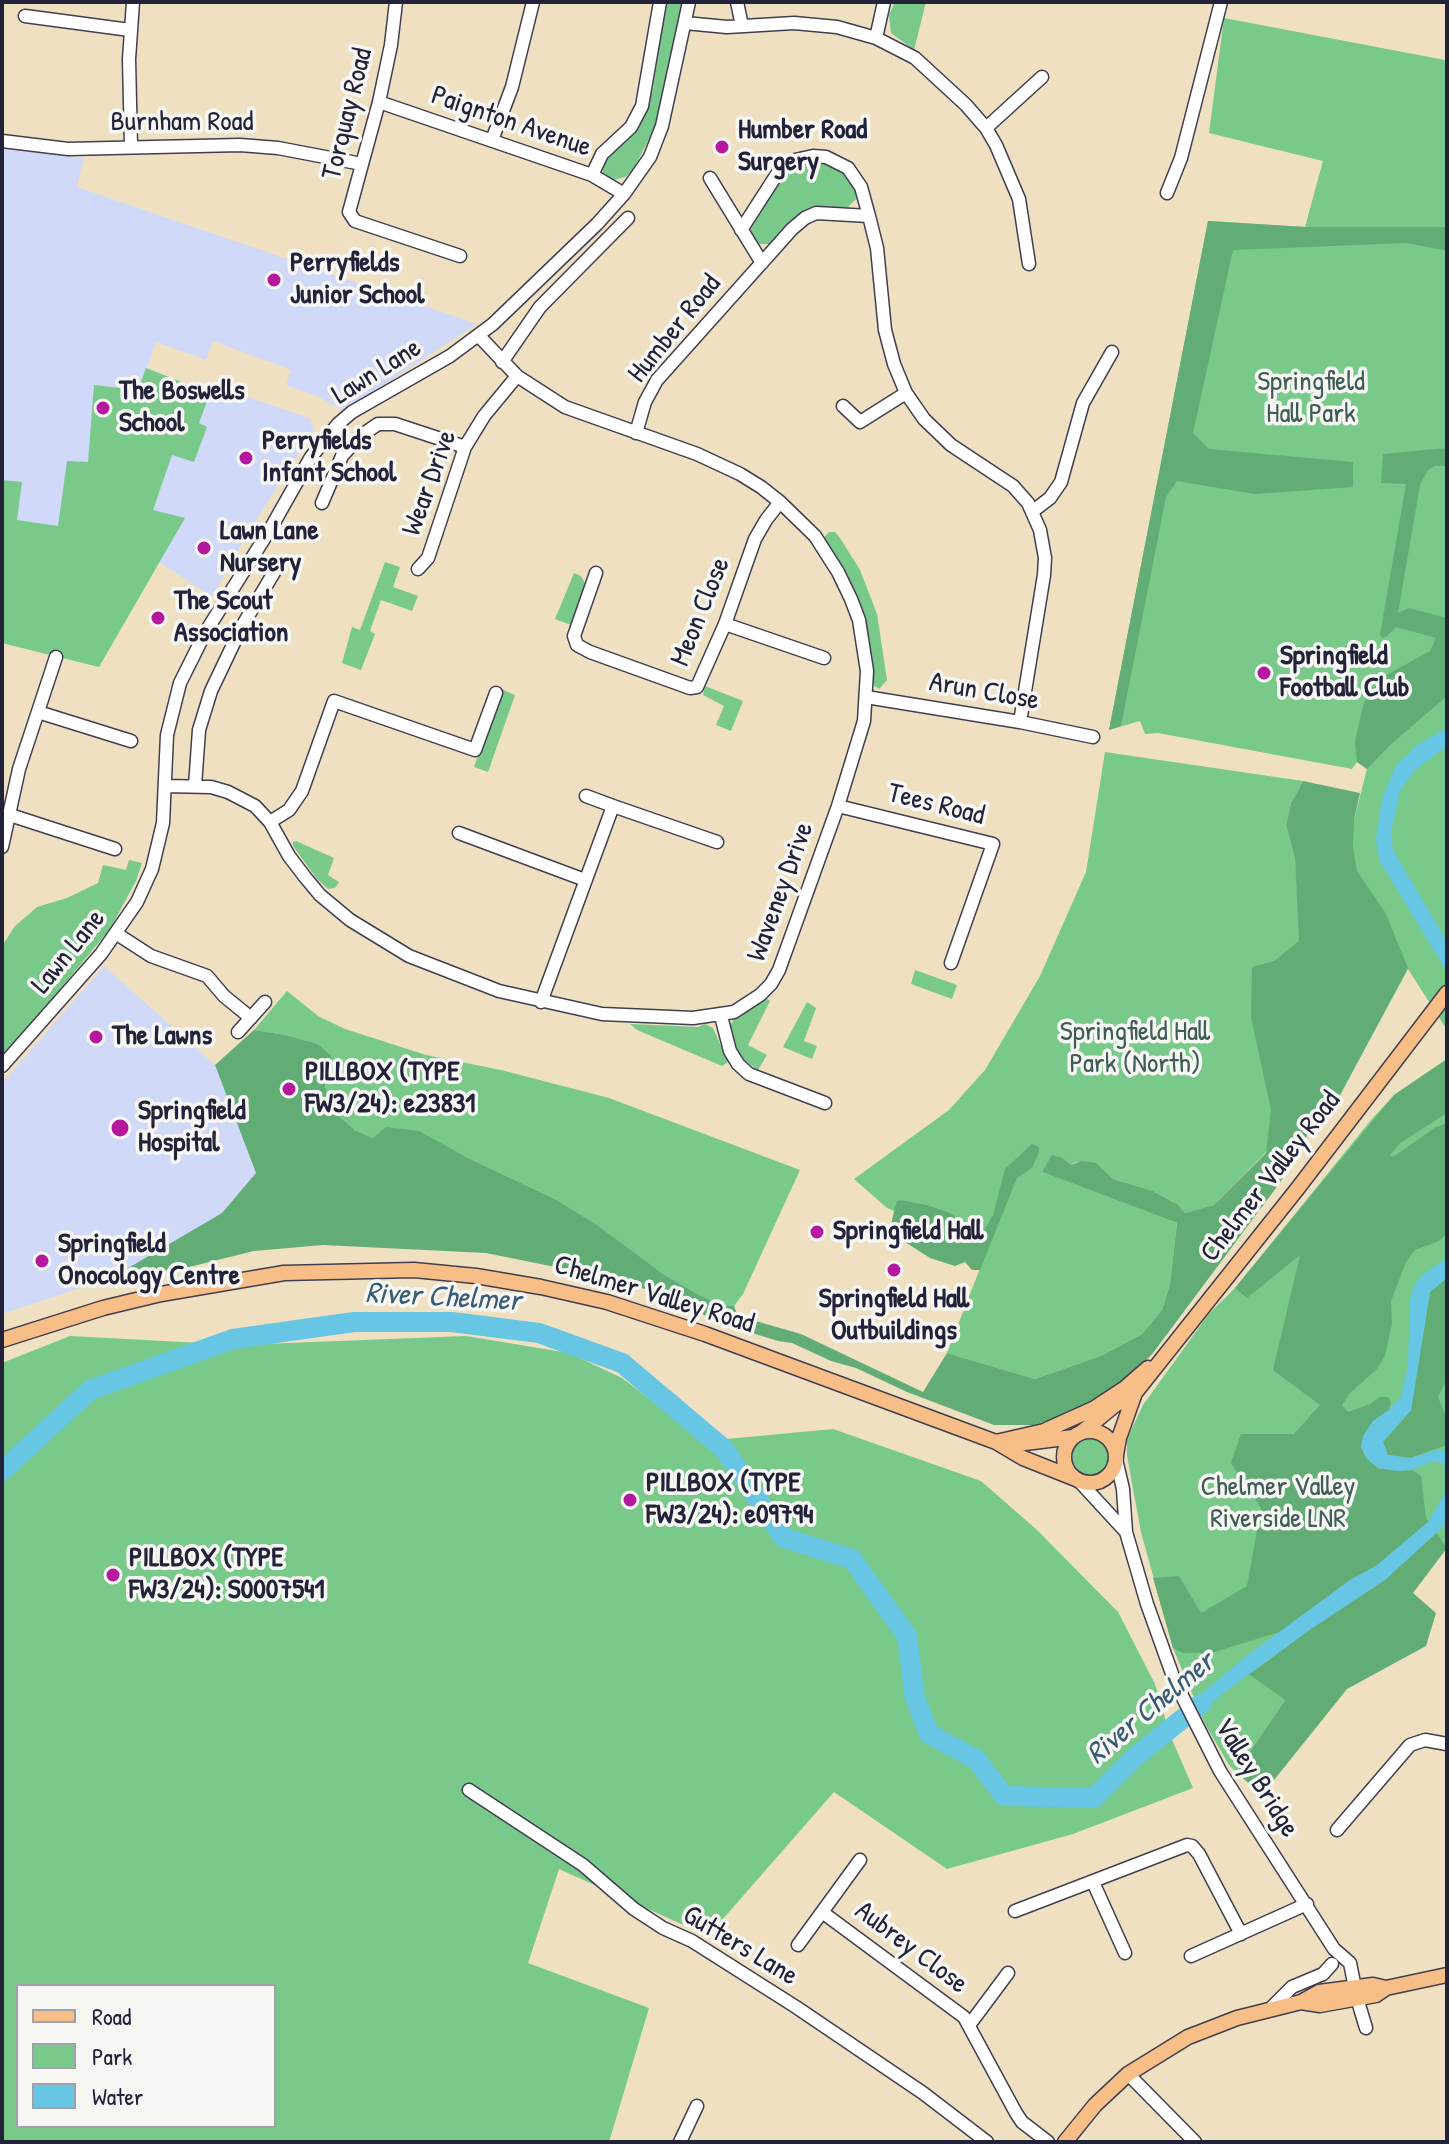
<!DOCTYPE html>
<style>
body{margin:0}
#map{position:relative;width:1449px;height:2144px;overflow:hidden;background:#efe0c2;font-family:"Patrick Hand",sans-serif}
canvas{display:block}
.frame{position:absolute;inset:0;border:4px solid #22223b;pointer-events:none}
.legend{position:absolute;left:16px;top:1984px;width:260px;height:144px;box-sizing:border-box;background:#f6f6f2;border:2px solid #a1a1a9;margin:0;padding:10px 14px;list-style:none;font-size:24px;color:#22223b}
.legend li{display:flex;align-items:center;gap:16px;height:40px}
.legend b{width:40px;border:2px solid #a1a1a9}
</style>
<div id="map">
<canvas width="1449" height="2144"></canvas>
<div class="frame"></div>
<ul class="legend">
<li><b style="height:10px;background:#f7be88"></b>Road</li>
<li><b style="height:22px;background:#78c98a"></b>Park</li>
<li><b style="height:22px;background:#66c6e4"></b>Water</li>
</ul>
</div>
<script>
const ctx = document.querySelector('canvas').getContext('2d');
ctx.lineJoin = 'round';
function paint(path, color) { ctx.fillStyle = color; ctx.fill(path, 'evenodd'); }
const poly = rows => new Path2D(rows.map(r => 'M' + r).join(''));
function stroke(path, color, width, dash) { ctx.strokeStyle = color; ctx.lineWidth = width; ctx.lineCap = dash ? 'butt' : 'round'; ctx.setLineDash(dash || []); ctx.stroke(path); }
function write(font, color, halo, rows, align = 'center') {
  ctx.font = font + ' "Patrick Hand",sans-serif'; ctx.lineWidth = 7; ctx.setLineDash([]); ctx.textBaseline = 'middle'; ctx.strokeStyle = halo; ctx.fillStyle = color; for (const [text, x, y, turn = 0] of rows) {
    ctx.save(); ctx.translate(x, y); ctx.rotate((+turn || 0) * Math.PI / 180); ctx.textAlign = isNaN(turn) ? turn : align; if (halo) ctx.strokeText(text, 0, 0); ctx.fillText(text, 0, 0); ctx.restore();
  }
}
const built = poly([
 [2,149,84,158,77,187,477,324,343,411,317,396,286,385,291,370,213,341,206,360,156,342,147,368,223,399,228,390,309,418,314,429,248,533,212,597,159,562,99,667,2,643],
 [104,966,215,1065,256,1173,222,1213,117,1276,2,1314,2,1083]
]);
const green = poly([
 [666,2,682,2,672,63,653,131,633,170,625,177,613,180,603,173,602,168,609,155,634,132,646,111,653,89],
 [895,2,926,2,914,50,891,33,889,15],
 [1224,18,1445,60,1447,56,1447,1030,1408,969,1340,1095,1266,1152,1214,1205,1208,1207,1185,1213,1174,1202,1153,1191,1113,1179,1100,1167,1076,1162,1071,1165,1063,1158,1042,1172,1177,1223,1170,1284,1162,1310,1142,1334,1103,1355,1035,1379,947,1353,990,1243,969,1239,960,1221,951,1213,928,1205,903,1200,894,1211,887,1208,854,1179,949,1110,985,1070,1040,976,1086,872,1105,752,1303,781,1291,803,1286,825,1295,859,1300,939,1354,820,1367,769,1357,762,1352,769,1158,733,1145,734,1140,721,1109,730,1208,221,1305,227,1323,161,1209,133],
 [807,161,826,162,844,171,857,191,857,198,848,207,823,207,802,213,771,244,756,244,749,232,750,228,776,182,789,169],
 [146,368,210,393,199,423,207,427,194,462,172,455,153,510,185,518,99,667,2,643,2,480,22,482,17,520,58,526,67,461,88,462,94,385,138,390],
 [829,532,835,532,840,538,860,570,877,614,887,680,879,689,872,684,870,649,863,611,847,575,823,538],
 [385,562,400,567,393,587,418,596,412,611,381,600,370,631,375,634,361,670,342,663,352,627,360,630],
 [574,573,581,576,586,585,571,625,555,619],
 [705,686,743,701,731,731,716,725,724,706,703,695],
 [501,689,515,695,488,772,474,767],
 [296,841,334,858,328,875,339,882,335,888,328,889,317,879,293,846,293,842],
 [129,860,142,863,136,881,110,929,2,1059,2,946,15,926,37,907,67,898,98,883,103,865,126,870],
 [915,970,957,985,952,999,911,984],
 [287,991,318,1016,345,1029,426,1055,501,1070,609,1098,800,1170,743,1294,734,1306,725,1306,705,1298,663,1274,555,1199,466,1157,373,1138,355,1130,340,1117,329,1100,325,1086,334,1069,331,1055,318,1044,286,1035,254,1030],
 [766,998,770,1001,748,1045,767,1055,758,1070,743,1059,736,1048,730,1026,734,1019],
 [807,1002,816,1008,804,1041,817,1046,812,1059,783,1047],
 [630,1024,698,1027,705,1024,713,1028,728,1062,722,1066,637,1030],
 [1447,1059,1447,1548,1436,1534,1250,1673,1285,1700,1236,1772,1229,1765,1205,1724,1173,1648,1141,1532,1127,1456,1127,1439,1143,1405,1208,1315,1235,1288,1371,1120,1394,1095],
 [70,1336,238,1345,466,1336,569,1353,622,1378,705,1441,833,1429,981,1481,1037,1530,1118,1612,1155,1684,1170,1735,1193,1788,1073,1834,947,1869,834,1792,708,1936,559,1869,528,1963,649,2008,609,2142,2,2142,2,1363],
 [18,1986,274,1986,274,2126,18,2126],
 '1072 1457a18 18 0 1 1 36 0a18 18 0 1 1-36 0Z'
]);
const forest = poly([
 [1208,221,1305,227,1447,227,1447,251,1407,243,1233,250,1193,433,1209,449,1353,462,1353,487,1255,494,1177,481,1166,497,1121,726,1109,730],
 [1447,448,1447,466,1435,466,1428,470,1420,485,1398,613,1409,608,1447,618,1447,696,1390,745,1367,769,1357,762,1355,741,1364,702,1381,678,1430,651,1436,638,1396,627,1386,637,1383,638,1380,635,1406,484,1381,483,1383,454],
 [1303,781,1360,793,1354,820,1353,847,1357,871,1385,912,1408,968,1340,1095,1310,1129,1297,1158,1276,1188,1153,1353,1119,1389,1074,1413,1033,1425,994,1425,907,1392,856,1368,831,1361,792,1343,778,1341,726,1325,652,1291,595,1275,486,1253,323,1245,254,1251,185,1268,113,1277,222,1213,256,1173,215,1065,254,1030,286,1035,318,1044,331,1055,334,1069,325,1086,329,1100,340,1117,355,1130,373,1138,386,1127,419,1131,466,1157,555,1199,598,1226,663,1274,705,1298,725,1306,734,1306,738,1316,801,1334,923,1392,947,1353,1035,1379,1103,1355,1142,1334,1162,1310,1170,1284,1177,1223,1042,1172,1052,1155,1063,1158,1071,1165,1081,1161,1096,1163,1113,1179,1153,1191,1177,1204,1185,1213,1214,1205,1266,1153,1271,1110,1251,1017,1252,967,1274,961,1299,941,1295,859,1286,825,1291,803],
 [1447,1059,1447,1113,1400,1143,1390,1155,1393,1157,1436,1127,1447,1123,1447,1233,1439,1241,1415,1250,1406,1262,1391,1301,1392,1324,1385,1356,1376,1370,1350,1393,1342,1405,1348,1412,1370,1404,1380,1397,1388,1397,1391,1402,1389,1410,1373,1421,1361,1447,1366,1458,1378,1468,1397,1471,1412,1470,1421,1476,1426,1518,1447,1548,1413,1593,1436,1613,1426,1646,1347,1689,1262,1795,1236,1772,1285,1700,1249,1674,1290,1644,1283,1631,1211,1653,1183,1653,1173,1648,1153,1578,1179,1576,1201,1613,1247,1586,1261,1508,1231,1463,1241,1434,1294,1434,1320,1405,1273,1370,1300,1255,1247,1298,1235,1288,1394,1095],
 [1032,1144,1039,1147,1039,1152,1032,1168,1017,1178,980,1270,972,1270,965,1262,955,1266,930,1258,894,1235,891,1225,894,1211,897,1201,903,1200,928,1205,951,1213,960,1221,969,1238,975,1232,982,1234,993,1215,1005,1169],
 [1447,1278,1447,1379,1438,1397,1447,1419,1447,1445,1410,1458,1388,1455,1383,1442,1411,1410,1430,1292]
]);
const water = poly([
 [1447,728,1447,746,1416,769,1400,790,1391,832,1393,850,1447,942,1447,972,1379,860,1376,839,1382,799,1396,765,1418,744],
 [1447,1258,1447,1278,1430,1292,1411,1410,1383,1442,1388,1455,1410,1458,1440,1449,1447,1453,1447,1467,1442,1463,1433,1461,1412,1470,1397,1471,1378,1468,1366,1458,1361,1447,1363,1436,1373,1421,1389,1410,1401,1397,1408,1365,1410,1300,1414,1286,1422,1275],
 [1447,1490,1447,1517,1443,1527,1385,1580,1311,1629,1226,1691,1183,1727,1177,1714,1245,1657,1350,1580,1377,1565,1428,1522]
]);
const river = poly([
 [2,1471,90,1390,233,1339,354,1322,452,1322,539,1333,622,1363,724,1449,784,1538,852,1559,907,1636,915,1698,929,1734,976,1759,1004,1796,1094,1798,1135,1757,1202,1703]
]);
const minor = poly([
 [396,2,391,45,379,102,349,212,355,221,460,256],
 [737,2,742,26],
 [25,16,130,30],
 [685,23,727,27,794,23,837,27,876,38,915,58,966,105,986,128,996,145,1019,199,1029,264],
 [876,38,884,2],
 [379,102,592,175,624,194],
 [986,128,1042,77],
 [492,140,512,87,533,2],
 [2,141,68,149,240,145,278,148,362,164],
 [131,146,129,59,133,2],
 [592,175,602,154,631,127,642,106,660,2],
 [710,178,762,263],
 [1167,193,1181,158,1221,2],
 [741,230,779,171,795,160,813,156,826,157,848,168,861,187,869,216],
 [502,362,540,307,628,218],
 [843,406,860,422,906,393],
 [636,433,645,402,657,380,792,229,805,218,816,213,869,216,877,248,885,330,894,364,906,393,924,419,951,445,1013,486,1028,503,1040,530,1045,558,1044,575,1020,722],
 [322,503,342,456,359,437,378,424,395,424,465,447],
 [1033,511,1050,498,1061,482,1083,403,1112,352],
 [418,569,428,558,465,447,484,416,517,376],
 [596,573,574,636,577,645,590,652,690,688,697,687,725,624,755,539,766,520,780,502],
 [725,624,824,658],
 [866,697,1020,722,1093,737],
 [38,712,131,741],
 [166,786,211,787,228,792,255,806,270,822,289,856,305,877,320,895,350,920,409,956,499,991,602,1014,693,1018,734,1012,760,995,771,984,779,970,838,806,864,721,867,671,859,620,851,599,838,572,815,536,780,502,761,487,740,474,697,454,565,407,517,376,479,336],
 [195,786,199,730,211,691,241,628,279,564],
 [586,796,613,806],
 [838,806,993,844,951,963],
 [10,815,115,849],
 [270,822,289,810,302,791,334,701,475,750,496,693],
 [459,833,585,880],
 [2,847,19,769,56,657],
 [117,934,151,956,207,976,224,996,251,1018],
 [541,1002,613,806,717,842],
 [721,1016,730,1051,738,1064,749,1074,825,1103],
 [238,1032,265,1002],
 [2,1066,101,954,137,902,152,869,163,823,167,735,180,683,205,633,272,526,311,457,338,424,352,412,450,356,493,324,597,224,624,194,650,157,662,126,689,2],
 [1116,1459,1123,1489,1126,1532,1147,1604,1175,1682,1220,1771,1334,1949,1350,1963,1357,1998,1366,2028],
 [1079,1481,1126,1532],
 [469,1790,583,1865,634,1909,663,1928,692,1941,796,2007,923,2093,987,2142],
 [1337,1830,1410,1745,1425,1740,1447,1744],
 [1093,1882,1125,1953],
 [1015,1911,1187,1845,1192,1846,1199,1854,1241,1934],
 [822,1912,964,2017,1016,2113,1022,2122,1048,2142],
 [798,1945,860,1860],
 [1191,1956,1307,1904],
 [1271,2008,1292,1987,1323,1974,1332,1964],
 [970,2024,1008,1973],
 [1128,2074,1195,2142],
 [680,2142,697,2106]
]);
const major = poly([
 [2,1340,103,1308,161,1294,284,1273,414,1270,476,1276,541,1287,607,1302,705,1334,996,1442,1023,1458,1076,1479],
 '1064 1457a26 26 0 1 1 52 0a26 26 0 1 1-52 0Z',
 [1082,1432,1115,1405,1135,1393,1298,1188,1447,993],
 [996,1442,1044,1431,1093,1409,1125,1388,1148,1368],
 [1017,1444,1073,1437],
 [1116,1455,1119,1438,1135,1393],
 [1301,2002,1320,2005,1376,1995,1386,1988],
 [1065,2142,1095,2105,1128,2074,1188,2037,1237,2018,1301,2002,1319,1992,1373,1985,1386,1988,1447,1975]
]);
const markers = [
 [722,147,8,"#b5179e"],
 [274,280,8,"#b5179e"],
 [103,408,8,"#b5179e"],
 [246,458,8,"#b5179e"],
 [204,548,8,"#b5179e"],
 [158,618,8,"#b5179e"],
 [1264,673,8,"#b5179e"],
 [96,1037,8,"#b5179e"],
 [289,1089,8,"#b5179e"],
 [120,1128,10,"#b5179e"],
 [817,1232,8,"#b5179e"],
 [42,1261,8,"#b5179e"],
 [894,1270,8,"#b5179e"],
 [630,1500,8,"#b5179e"],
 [113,1575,8,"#b5179e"]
];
const streetNames = [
 ["Torquay Road",348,114,-76],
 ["Paignton Avenue",511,122,19],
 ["Burnham Road",182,123],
 ["Humber Road",675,329,-51],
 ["Lawn Lane",377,372,-32],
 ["Wear Drive",430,483,-70],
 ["Meon Close",701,612,-68],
 ["Arun Close",984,692,10],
 ["Tees Road",936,805,14],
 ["Waveney Drive",781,892,-70],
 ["Lawn Lane",69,952,-51],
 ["Chelmer Valley Road",1271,1177,-52],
 ["Chelmer Valley Road",654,1295,17],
 ["Valley Bridge",1256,1778,58],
 ["Gutters Lane",740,1946,31],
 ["Aubrey Close",911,1948,37]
];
const poiNames = [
 ["Humber Road",738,131],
 ["Surgery",738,163],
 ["Perryfields",290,264],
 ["Junior School",290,296],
 ["The Boswells",119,392],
 ["School",119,424],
 ["Perryfields",262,442],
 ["Infant School",262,474],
 ["Lawn Lane",220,532],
 ["Nursery",220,564],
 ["The Scout",174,602],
 ["Association",174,634],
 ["Springfield",1280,657],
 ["Football Club",1280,689],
 ["The Lawns",112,1037],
 ["PILLBOX (TYPE",305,1073],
 ["FW3/24): e23831",305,1105],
 ["Springfield",138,1112],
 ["Hospital",138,1144],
 ["Springfield Hall",833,1232],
 ["Springfield",58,1245],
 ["Onocology Centre",58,1277],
 ["Springfield Hall",894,1300,"center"],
 ["Outbuildings",894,1332,"center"],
 ["PILLBOX (TYPE",646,1484],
 ["FW3/24): e09794",646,1516],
 ["PILLBOX (TYPE",129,1559],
 ["FW3/24): S0007541",129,1591]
];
const parkNames = [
 ["Springfield",1311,383],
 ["Hall Park",1311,415],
 ["Springfield Hall",1135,1033],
 ["Park (North)",1135,1065],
 ["Chelmer Valley",1278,1488],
 ["Riverside LNR",1278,1520]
];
const waterNames = [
 ["River Chelmer",443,1298,3],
 ["River Chelmer",1151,1709,-40]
];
paint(built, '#d1d9f9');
paint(green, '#78c98a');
paint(forest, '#62ad76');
paint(water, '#66c6e4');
stroke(river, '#66c6e4', 20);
stroke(minor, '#413e4f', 15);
stroke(major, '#413e4f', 17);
stroke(minor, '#fff', 12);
stroke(major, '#f7be88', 14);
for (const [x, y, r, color] of markers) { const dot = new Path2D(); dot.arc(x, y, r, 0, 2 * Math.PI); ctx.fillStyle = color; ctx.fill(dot); stroke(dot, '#f6f6f2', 3); }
write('28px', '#22223b', '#f6f6f2', streetNames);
write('bold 28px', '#22223b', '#f6f6f2', poiNames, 'left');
write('28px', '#405c57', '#f6f6f2', parkNames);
write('italic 30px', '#3a5b76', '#f6f6f2', waterNames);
</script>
